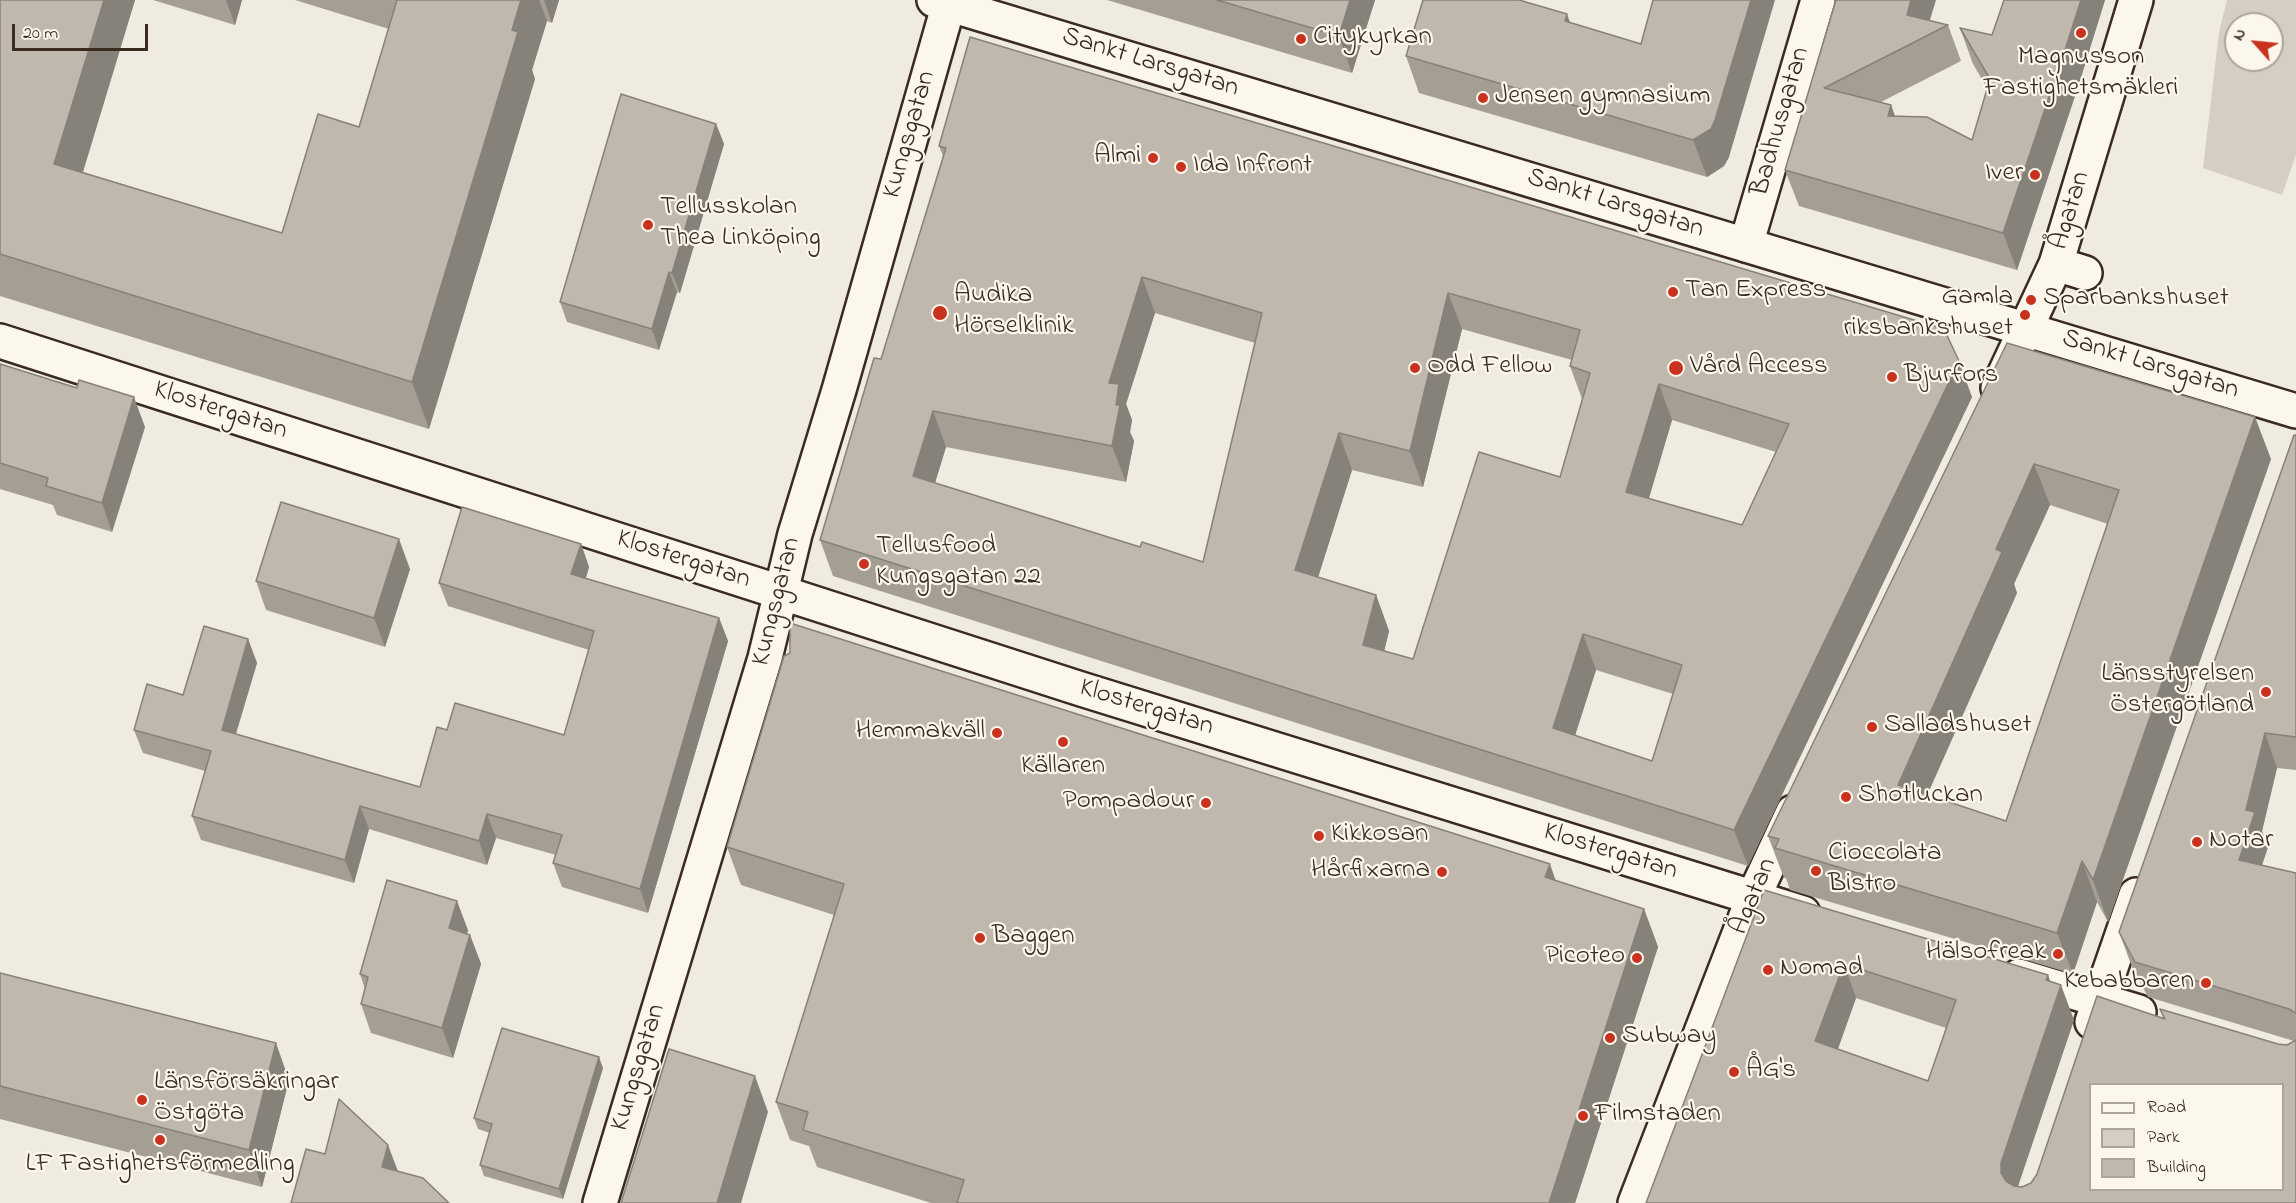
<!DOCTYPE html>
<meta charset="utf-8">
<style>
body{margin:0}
#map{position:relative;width:2296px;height:1203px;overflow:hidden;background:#f0ebe0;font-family:"Indie Flower",sans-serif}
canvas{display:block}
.legend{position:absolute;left:2089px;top:1083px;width:195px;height:108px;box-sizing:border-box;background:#fbf7ec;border:2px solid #aea59a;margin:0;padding:8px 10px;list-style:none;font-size:18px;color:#3b2a1e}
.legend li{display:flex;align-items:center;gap:12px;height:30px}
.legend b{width:30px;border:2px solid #aea59a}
.north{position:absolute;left:2224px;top:12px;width:60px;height:60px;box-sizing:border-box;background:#fbf7ec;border:2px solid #aea59a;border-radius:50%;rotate:297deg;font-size:16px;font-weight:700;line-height:24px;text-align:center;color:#3b2a1e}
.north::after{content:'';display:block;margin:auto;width:21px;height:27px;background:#c8321e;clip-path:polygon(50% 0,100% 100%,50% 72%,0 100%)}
.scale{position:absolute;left:12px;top:24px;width:136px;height:27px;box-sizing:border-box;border:3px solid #3b2a1e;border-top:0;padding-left:8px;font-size:18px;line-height:21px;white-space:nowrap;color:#3b2a1e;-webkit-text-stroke:4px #fbf7ec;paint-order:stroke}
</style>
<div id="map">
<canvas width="2296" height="1203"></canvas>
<ul class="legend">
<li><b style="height:8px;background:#fbf7ec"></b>Road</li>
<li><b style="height:16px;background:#d5cec3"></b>Park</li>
<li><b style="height:16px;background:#c0b8ad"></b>Building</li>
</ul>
<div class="north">N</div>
<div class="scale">20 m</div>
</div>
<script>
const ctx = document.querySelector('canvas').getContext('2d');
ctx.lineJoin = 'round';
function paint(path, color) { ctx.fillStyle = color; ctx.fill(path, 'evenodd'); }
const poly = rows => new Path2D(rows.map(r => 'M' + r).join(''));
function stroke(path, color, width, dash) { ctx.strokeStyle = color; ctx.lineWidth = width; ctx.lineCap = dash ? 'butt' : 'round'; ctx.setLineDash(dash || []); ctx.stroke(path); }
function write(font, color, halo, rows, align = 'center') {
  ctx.font = font + ' "Indie Flower",sans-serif'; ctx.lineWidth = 4.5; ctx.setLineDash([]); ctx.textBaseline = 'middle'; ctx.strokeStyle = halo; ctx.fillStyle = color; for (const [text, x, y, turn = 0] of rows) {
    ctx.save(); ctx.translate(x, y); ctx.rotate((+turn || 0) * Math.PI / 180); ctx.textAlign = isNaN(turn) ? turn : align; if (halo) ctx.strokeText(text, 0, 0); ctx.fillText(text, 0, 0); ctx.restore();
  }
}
const green = poly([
 [2227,0,2296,0,2296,155,2282,195,2203,168,2219,32],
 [2236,24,2272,24,2272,60,2236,60]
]);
const street = poly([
 [1746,245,1818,0],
 [2056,264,2085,273],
 [0,341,1081,689,1803,913],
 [1998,388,2056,264,2136,0],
 [2019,976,2139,1012],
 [2092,1022,2136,895],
 [600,1203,765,658,795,534,839,390,950,0],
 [1635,1203,1753,898,1793,812]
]);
const secondary = poly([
 [934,0,2296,411]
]);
const wall = poly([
 [0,0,135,0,83,172,282,233,359,127,389,29,295,0,559,0,552,23,547,21,532,70,535,79,429,429,0,296],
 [153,0,242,0,235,25],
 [1107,0,1375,0,1352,73],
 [1836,0,1948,25,1961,61,1881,102,1891,105,1895,116,1972,140,1987,88,1973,64,1960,28,1992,35,2004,0,2105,0,2077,90,2017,270,1799,206,1785,170],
 [1570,23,1729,157,1724,166,1707,177,1419,93,1406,56],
 [716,124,724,144,680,293,677,292,659,350,567,322,560,302],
 [939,146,1972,397,1748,866,833,576,820,540,881,359,943,156],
 [1155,313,1255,343,1203,562,1140,547,935,483,946,447,1126,482,1134,441,1130,432,1132,420,1126,404],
 [1462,329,1572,360,1570,366,1582,399,1560,477,1413,659,1384,651,1389,631,1376,595,1318,577,1352,470,1423,487],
 [1672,420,1776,452,1742,525,1648,499],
 [1596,670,1673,694,1652,761,1575,735],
 [2007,343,2271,459,2108,922,2097,902,2073,974,1790,890,1786,878,1784,878,1768,836],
 [2050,505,2108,524,2006,821,1927,795,2017,593,2014,584],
 [0,364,145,427,112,532,57,515,53,505,0,489],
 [2296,435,2296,770,2277,768,2262,831,2268,847,2262,865,2296,873,2296,1203,1646,1203,1764,890,2048,975,2050,981,2074,1020,2018,1186,2022,1187,2031,1183,2163,1018,2160,1009,2278,1044,2287,1045,2294,1041,2148,997,2132,967,2119,932],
 [1856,998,1946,1028,1928,1081,1838,1049],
 [581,544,589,567,586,578,719,618,728,641,648,913,562,887,553,863,556,855,496,838,487,865,369,829,354,883,201,840,192,816,205,771,143,753,134,730,183,695,248,639,257,663,236,734,420,787,447,730,564,735,589,650,448,606,439,583],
 [410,569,385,647,266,610,256,581],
 [727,847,1556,881,1644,909,1658,947,1575,1203,931,1203,817,1167,809,1146,790,1140,776,1102,834,915,741,885],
 [468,930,467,934,470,935,481,964,453,1058,371,1033,361,1004,365,989,360,974],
 [0,973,289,1080,262,1187,0,1119],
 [603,1068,563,1199,484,1176,480,1165,490,1133,478,1129,474,1118]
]);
const shadedWall = poly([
 [104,0,135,0,71,211,54,164],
 [226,0,242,0,235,25],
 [521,0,539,0,547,21,532,70,535,79,429,429,412,382],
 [544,0,559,0,552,23],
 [1350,0,1375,0,1352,73,1339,36],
 [1751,0,1775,0,1729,157,1724,166,1707,177,1693,140],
 [1911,0,1936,0,1925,36,1907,15],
 [2081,0,2105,0,2077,90,2017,270,2003,233],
 [1567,14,1580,51,1565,21],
 [1891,105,1904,142,1888,116],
 [716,124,724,144,680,293,672,273],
 [669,272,677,292,659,350,652,329],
 [1142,277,1155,313,1126,404,1132,420,1130,432,1134,441,1126,482,1112,446,1109,383],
 [1448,293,1462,329,1423,487,1410,451],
 [1959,361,1972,397,1748,866,1734,830],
 [1659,384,1672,420,1640,529,1626,492],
 [134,397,145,427,112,532,102,503],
 [933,411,946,447,926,512,913,476],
 [2255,417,2271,459,2108,922,2093,880],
 [1339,433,1352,470,1309,606,1295,570],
 [2034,464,2050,505,2014,584,2017,593,1913,827,1898,785,1996,549],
 [399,539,410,569,385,647,374,618],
 [581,544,589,567,580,597,571,574],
 [1376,595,1389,631,1377,681,1363,645],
 [719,618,728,641,648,913,640,889],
 [1583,634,1596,670,1566,764,1553,728],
 [248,639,257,663,230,753,222,730],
 [2265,733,2277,768,2262,831,2268,847,2252,895,2239,860,2246,810],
 [360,806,369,829,354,883,345,860],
 [487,814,496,838,487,865,479,841],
 [2082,861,2097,902,2073,974,2057,933],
 [1550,864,1563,902,1545,877],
 [457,901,468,930,460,958,449,928],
 [1644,909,1658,947,1575,1203,1549,1203],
 [470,935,481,964,453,1058,442,1028],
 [1844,964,1856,998,1828,1076,1815,1041],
 [2048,975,2056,999,2061,985,2074,1020,2014,1198,2001,1173,2001,1163],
 [276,1043,289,1080,262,1187,249,1150],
 [599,1057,603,1068,563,1199,559,1189],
 [755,1076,768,1112,741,1203,717,1203],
 [388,1145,399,1174,382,1167]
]);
const building = poly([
 [0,0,104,0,54,164,282,233,318,114,359,127,397,0,521,0,512,30,518,32,412,382,0,254,0,0],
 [1217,0,1350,0,1339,36,1217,0],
 [1423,0,1519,0,1567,14,1565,21,1641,44,1653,0,1751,0,1715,120,1711,129,1693,140,1406,56,1423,0],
 [1836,0,1911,0,1907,15,1948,25,1824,88,1891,105,1888,116,1927,117,1972,140,1990,79,1960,28,1992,35,2004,0,2081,0,2064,53,2003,233,1785,170,1836,0],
 [970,37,1944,329,1959,361,1734,830,820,540,874,358,881,359,946,148,939,146,970,37],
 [1142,277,1262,313,1203,562,1142,542,1140,547,913,476,933,411,1112,446,1120,405,1116,405,1119,384,1109,383,1142,277],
 [1448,293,1580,330,1570,366,1590,373,1560,477,1479,452,1413,659,1363,645,1376,595,1295,570,1339,433,1410,451,1448,293],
 [1659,384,1789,424,1742,525,1626,492,1659,384],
 [1583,634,1682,665,1652,761,1553,728,1583,634],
 [621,94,716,124,672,273,669,272,652,329,560,302,621,94],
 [2007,343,2255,417,2093,880,2082,861,2057,933,1775,848,1779,839,1768,836,2007,343],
 [2034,464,2119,490,2006,821,1898,785,2002,552,1996,549,2034,464],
 [0,364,77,388,79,380,134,397,102,503,46,486,48,478,0,463,0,364],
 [2294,435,2296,435,2296,737,2265,733,2246,810,2255,812,2239,860,2296,873,2296,1013,2289,1009,2135,962,2119,932,2294,435],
 [281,502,399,539,374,618,256,581,281,502],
 [462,507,581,544,571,574,719,618,640,889,553,863,562,835,487,814,479,841,360,806,345,860,192,816,211,751,134,730,147,684,183,695,204,626,248,639,222,730,420,787,437,727,447,730,455,703,564,735,594,631,439,583,462,507],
 [790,623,1550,864,1545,877,1644,909,1549,1203,957,1203,964,1180,803,1130,808,1112,776,1102,844,884,727,847,784,656,790,653,790,623],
 [387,880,457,901,449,928,470,935,442,1028,361,1004,368,977,360,974,387,880],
 [1764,890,2048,975,2046,980,2061,985,2001,1163,2001,1173,2006,1181,2014,1186,2022,1187,2031,1183,2037,1174,2097,996,2165,1019,2160,1009,2278,1044,2287,1045,2296,1040,2296,1203,1646,1203,1764,890],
 [1844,964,1956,1000,1928,1081,1815,1041,1844,964],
 [2091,1084,2283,1084,2283,1190,2091,1190,2091,1084],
 [0,973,276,1043,249,1150,0,1086,0,973],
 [502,1028,599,1057,559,1189,480,1165,492,1124,474,1118,502,1028],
 [669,1049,755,1076,717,1203,621,1203,669,1049],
 [339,1099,388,1145,382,1167,423,1178,449,1203,291,1203,306,1149,325,1154,339,1099]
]);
const markers = [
 [2081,33,6,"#c8321e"],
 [1301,39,6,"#c8321e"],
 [1483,98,6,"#c8321e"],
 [1153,158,6,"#c8321e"],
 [1181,167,6,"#c8321e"],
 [2035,175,6,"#c8321e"],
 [648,225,6,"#c8321e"],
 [1673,292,6,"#c8321e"],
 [2031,300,6,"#c8321e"],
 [940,313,8,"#c8321e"],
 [2025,315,6,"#c8321e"],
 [1415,368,6,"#c8321e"],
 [1676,368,8,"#c8321e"],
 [1892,377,6,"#c8321e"],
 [864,564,6,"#c8321e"],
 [2266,692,6,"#c8321e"],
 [1872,727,6,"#c8321e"],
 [997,733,6,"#c8321e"],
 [1063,742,6,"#c8321e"],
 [1846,797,6,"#c8321e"],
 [1206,803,6,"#c8321e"],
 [1319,836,6,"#c8321e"],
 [2197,842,6,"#c8321e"],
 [1816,871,6,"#c8321e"],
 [1442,872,6,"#c8321e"],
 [980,938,6,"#c8321e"],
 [2058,954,6,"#c8321e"],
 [1637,958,6,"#c8321e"],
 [1768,970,6,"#c8321e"],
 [2206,983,6,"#c8321e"],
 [1610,1038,6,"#c8321e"],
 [1734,1072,6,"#c8321e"],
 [142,1100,6,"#c8321e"],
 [1583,1116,6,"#c8321e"],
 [160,1140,6,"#c8321e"]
];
const poiNames = [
 ["Citykyrkan",1313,39],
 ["Magnusson",2081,59,"center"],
 ["Fastighetsmäkleri",2081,90,"center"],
 ["Jensen gymnasium",1495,98],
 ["Almi",1141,158,"right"],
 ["Ida Infront",1193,167],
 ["Iver",2023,175,"right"],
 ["Tellusskolan",660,209],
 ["Thea Linköping",660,240],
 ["Tan Express",1685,292],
 ["Audika",954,297],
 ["Hörselklinik",954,328],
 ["Gamla",2013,299,"right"],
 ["riksbankshuset",2013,330,"right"],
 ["Sparbankshuset",2043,300],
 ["Odd Fellow",1427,368],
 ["Vård Access",1690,368],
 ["Bjurfors",1904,377],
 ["Tellusfood",876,548],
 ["Kungsgatan 22",876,579],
 ["Länsstyrelsen",2254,676,"right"],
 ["Östergötland",2254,707,"right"],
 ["Salladshuset",1884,727],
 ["Hemmakväll",985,733,"right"],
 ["Källaren",1063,768,"center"],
 ["Shotluckan",1858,797],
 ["Pompadour",1194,803,"right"],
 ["Kikkosan",1331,836],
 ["Notar",2209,842],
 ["Cioccolata",1828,855],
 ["Bistro",1828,886],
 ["Hårfixarna",1430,872,"right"],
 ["Baggen",992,938],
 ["Hälsofreak",2046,954,"right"],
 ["Picoteo",1625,958,"right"],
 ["Nomad",1780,970],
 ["Kebabbaren",2194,983,"right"],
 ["Subway",1622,1038],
 ["ÅG's",1746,1072],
 ["Länsförsäkringar",154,1084],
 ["Östgöta",154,1115],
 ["Filmstaden",1595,1116],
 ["LF Fastighetsförmedling",160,1166,"center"]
];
const streetNames = [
 ["Sankt Larsgatan",1150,64,17],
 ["Badhusgatan",1782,122,-74],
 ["Kungsgatan",911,135,-74],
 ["Sankt Larsgatan",1615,205,17],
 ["Ågatan",2072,211,-73],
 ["Sankt Larsgatan",2150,366,17],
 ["Klostergatan",220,412,18],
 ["Klostergatan",683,561,18],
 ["Kungsgatan",778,602,-76],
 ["Klostergatan",1146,709,17],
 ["Klostergatan",1610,853,17],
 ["Ågatan",1755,897,-67],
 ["Kungsgatan",640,1068,-73]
];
paint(green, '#d5cec3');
stroke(street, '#3b2a1e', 38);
stroke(secondary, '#3b2a1e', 38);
stroke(street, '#fbf7ec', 33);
stroke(secondary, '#fbf7ec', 33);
paint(wall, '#a59e95');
paint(shadedWall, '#868179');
paint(building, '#c0b8ad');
stroke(building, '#868179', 1.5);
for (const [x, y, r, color] of markers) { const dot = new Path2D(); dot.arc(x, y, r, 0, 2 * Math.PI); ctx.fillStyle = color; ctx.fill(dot); stroke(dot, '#fbf7ec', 2); }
write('27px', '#3b2a1e', '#fbf7ec', poiNames, 'left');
write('27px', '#3b2a1e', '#fbf7ec', streetNames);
</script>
